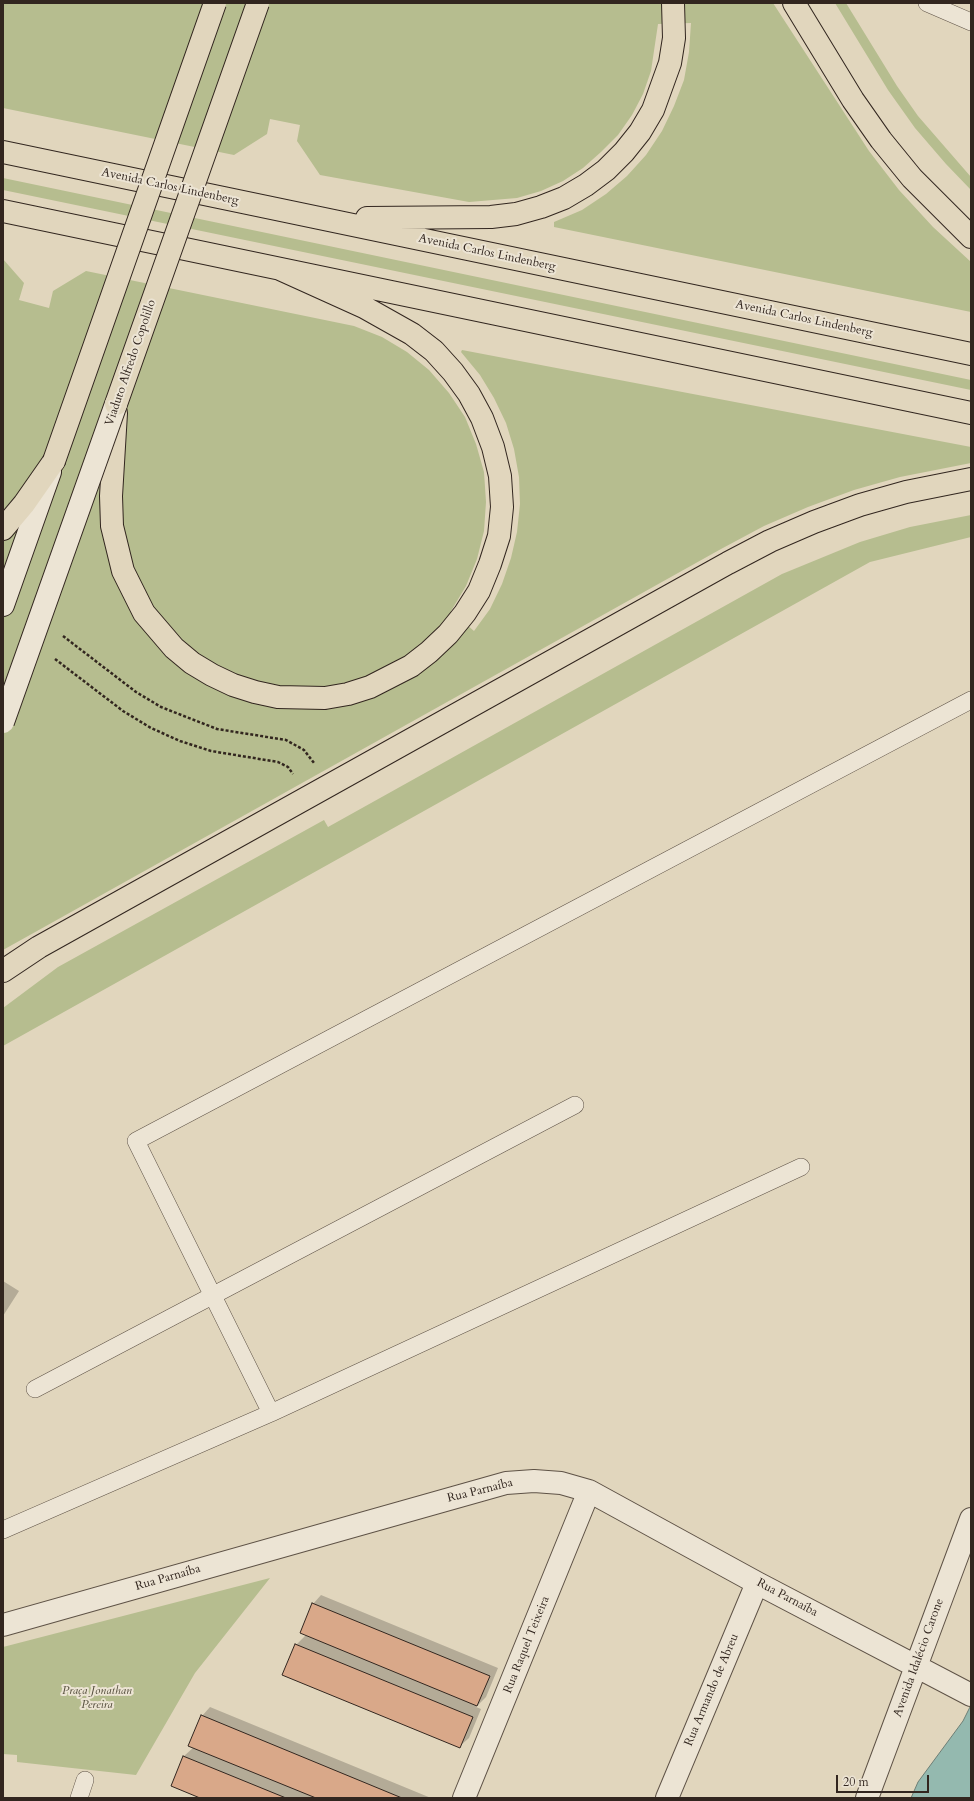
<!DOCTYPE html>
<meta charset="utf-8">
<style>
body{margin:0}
#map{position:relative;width:974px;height:1801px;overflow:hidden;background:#e1d6bd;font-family:Cardo,serif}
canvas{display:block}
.frame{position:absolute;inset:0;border:4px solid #32261f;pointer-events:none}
.scale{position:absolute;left:836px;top:1775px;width:93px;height:18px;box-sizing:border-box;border:2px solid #32261f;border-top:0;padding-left:5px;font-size:12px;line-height:14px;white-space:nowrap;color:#32261f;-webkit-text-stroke:3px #ece4d4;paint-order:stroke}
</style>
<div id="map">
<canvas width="974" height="1801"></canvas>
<div class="frame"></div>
<div class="scale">20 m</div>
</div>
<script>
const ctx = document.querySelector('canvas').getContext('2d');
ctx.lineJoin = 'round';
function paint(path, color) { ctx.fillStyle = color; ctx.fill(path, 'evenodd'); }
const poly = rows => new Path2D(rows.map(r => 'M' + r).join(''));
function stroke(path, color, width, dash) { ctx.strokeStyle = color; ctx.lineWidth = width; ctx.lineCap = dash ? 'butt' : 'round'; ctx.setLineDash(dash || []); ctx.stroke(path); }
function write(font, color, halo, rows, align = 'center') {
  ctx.font = font + ' Cardo,serif'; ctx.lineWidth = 4; ctx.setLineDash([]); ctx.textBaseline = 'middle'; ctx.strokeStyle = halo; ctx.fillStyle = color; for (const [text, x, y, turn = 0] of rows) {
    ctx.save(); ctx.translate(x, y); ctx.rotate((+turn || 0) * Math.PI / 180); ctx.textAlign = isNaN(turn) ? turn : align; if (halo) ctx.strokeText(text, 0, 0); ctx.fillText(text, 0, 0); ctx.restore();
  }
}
const green = poly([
 [3,3,773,3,869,151,899,190,933,227,971,262,971,312,554,227,554,222,582,210,606,194,627,176,646,155,662,131,674,106,684,80,689,52,691,23,658,24,651,71,643,94,632,115,618,135,601,152,583,168,563,181,541,191,517,198,469,202,320,175,297,141,300,125,270,119,267,134,234,155,3,108],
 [835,3,846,3,897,86,918,116,971,177,971,190,946,164,915,128,888,90],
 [3,178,971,380,971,390,3,190],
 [3,259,24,283,19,300,49,308,53,291,86,271,354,326,382,337,407,352,429,370,449,393,465,417,476,444,484,472,486,502,484,531,477,559,466,586,451,611,474,631,490,609,502,584,511,558,517,532,520,504,519,477,514,449,506,423,494,398,480,375,461,352,462,350,971,447,971,463,900,477,854,490,808,507,764,526,721,549,3,950],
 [971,515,971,537,870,562,3,1046,3,1008,58,967,324,820,328,827,782,574,860,542,910,527],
 [270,1578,195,1673,136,1775,17,1762,17,1755,3,1754,3,1647]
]);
const water = poly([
 [971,1705,971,1798,911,1798,918,1782,963,1721,971,1705]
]);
const shadow = poly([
 [3,1281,19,1291,3,1316],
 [321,1595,498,1668,486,1697,476,1707,481,1709,469,1738,460,1746,296,1645,306,1635,313,1604],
 [210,1707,431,1798,203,1798,172,1786,184,1756,194,1747,202,1716]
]);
const building = poly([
 [312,1603,490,1676,477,1706,300,1633,312,1603],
 [295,1644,473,1717,460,1748,282,1675,295,1644],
 [201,1715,402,1798,316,1798,188,1746,201,1715],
 [183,1756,286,1798,200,1798,171,1786,183,1756]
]);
const path = poly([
 [63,636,136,692,161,707,217,729,286,740,304,750,314,763],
 [55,659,123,711,151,728,180,741,211,751,278,762,288,767,293,774]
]);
const lane = poly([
 [927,3,971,22],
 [35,1389,575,1105],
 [271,1413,136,1141,971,700],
 [3,1530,271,1413,801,1167],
 [79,1798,85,1780]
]);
const street = poly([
 [3,1625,506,1483,534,1481,561,1483,589,1491,757,1583,971,1695],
 [464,1798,589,1491],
 [667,1798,757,1583],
 [867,1798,971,1519]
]);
const secondary = poly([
 [3,605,50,472]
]);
const primary = poly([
 [794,3,853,100,881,140,912,178,971,237],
 [3,152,971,354],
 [3,211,971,413],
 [367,218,491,217,516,214,541,207,564,198,586,185,606,170,624,152,640,132,653,110,670,63,674,38,673,3],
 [116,413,111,496,112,526,123,571,144,613,174,648,192,663,212,675,233,685,255,692,278,697,325,698,348,694,370,687,411,666,429,652,448,634,465,613,479,591,490,564,499,536,502,507,500,476,493,447,482,418,469,394,453,372,434,351,412,334,364,307,280,269],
 [3,529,24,504,54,461],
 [3,971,39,947,728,563,770,541,814,522,860,505,906,492,971,479]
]);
const secondaryBridge = poly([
 [3,722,116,404]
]);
const primaryBridge = poly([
 [116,404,258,3],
 [54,461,215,3]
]);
const streetNames = [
 ["Avenida Carlos Lindenberg",170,187,12],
 ["Avenida Carlos Lindenberg",487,253,12],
 ["Avenida Carlos Lindenberg",804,319,12],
 ["Viaduto Alfredo Copolillo",131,363,-71],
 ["Rua Parnaíba",480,1491,-14],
 ["Rua Parnaíba",168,1578,-16],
 ["Rua Parnaíba",787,1598,28],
 ["Rua Raquel Teixeira",527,1645,-68],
 ["Avenida Idalécio Carone",919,1658,-70],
 ["Rua Armando de Abreu",712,1690,-67]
];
const parkNames = [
 ["Praça Jonathan",97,1691],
 ["Pereira",97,1705]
];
paint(green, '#b6bd8f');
paint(water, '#94b9af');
stroke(water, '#6d7e75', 1);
paint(shadow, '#0003');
paint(building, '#d9a889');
stroke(building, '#32261f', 1);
stroke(lane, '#5e5246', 18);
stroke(street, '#5e5246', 24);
stroke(secondary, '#32261f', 24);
stroke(primary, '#32261f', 24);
stroke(path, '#32261f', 2.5, [3, 2]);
stroke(lane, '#ece4d4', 17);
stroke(street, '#ece4d4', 22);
stroke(secondary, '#ece4d4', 22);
stroke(primary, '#e1d6bd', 22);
stroke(secondaryBridge, '#32261f', 24, []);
stroke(primaryBridge, '#32261f', 24, []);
stroke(secondaryBridge, '#ece4d4', 22);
stroke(primaryBridge, '#e1d6bd', 22);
write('12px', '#32261f', '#ece4d4', streetNames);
write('italic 12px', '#534c3b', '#ece4d4', parkNames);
</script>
